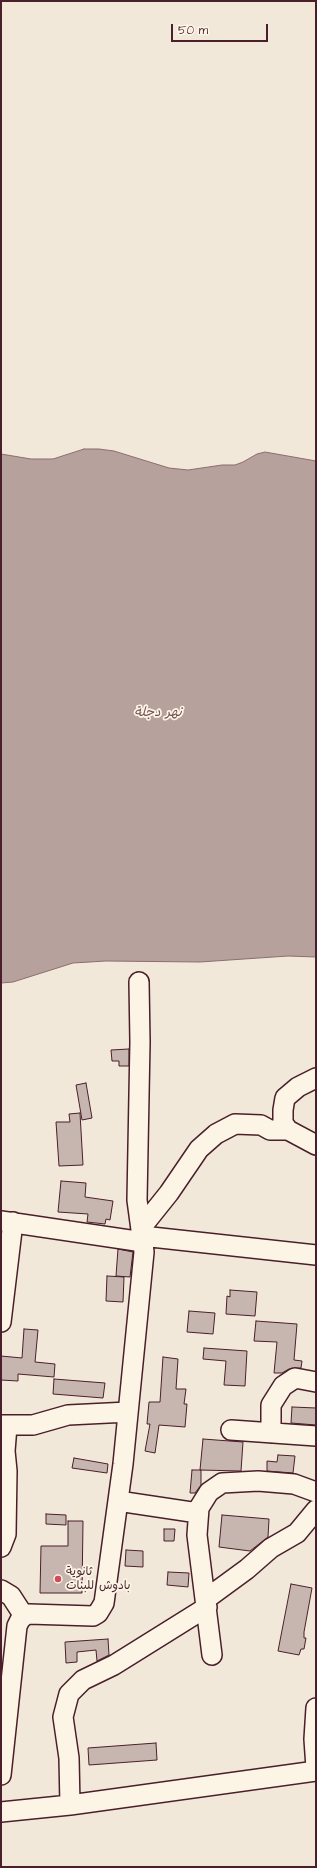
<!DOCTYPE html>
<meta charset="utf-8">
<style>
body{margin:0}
#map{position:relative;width:317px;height:1868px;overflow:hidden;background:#f1e8da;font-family:"Architects Daughter",sans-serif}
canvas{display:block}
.frame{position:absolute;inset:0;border:2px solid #4a1f2b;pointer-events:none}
.scale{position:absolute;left:171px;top:24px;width:97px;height:18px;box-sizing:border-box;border:2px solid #4a1f2b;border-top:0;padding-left:5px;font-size:12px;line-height:14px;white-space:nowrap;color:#4a1f2b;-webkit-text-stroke:3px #fcf5e5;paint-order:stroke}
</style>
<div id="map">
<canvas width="317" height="1868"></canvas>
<div class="frame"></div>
<div class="scale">50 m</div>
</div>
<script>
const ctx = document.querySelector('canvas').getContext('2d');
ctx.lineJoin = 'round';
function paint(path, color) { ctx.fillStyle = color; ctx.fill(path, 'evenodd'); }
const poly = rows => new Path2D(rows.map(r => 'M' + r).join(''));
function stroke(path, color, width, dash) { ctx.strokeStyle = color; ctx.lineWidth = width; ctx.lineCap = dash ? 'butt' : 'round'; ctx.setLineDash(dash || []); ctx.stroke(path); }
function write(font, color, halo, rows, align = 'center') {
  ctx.font = font + ' "Architects Daughter","Playpen Sans Arabic",sans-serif'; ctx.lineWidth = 3.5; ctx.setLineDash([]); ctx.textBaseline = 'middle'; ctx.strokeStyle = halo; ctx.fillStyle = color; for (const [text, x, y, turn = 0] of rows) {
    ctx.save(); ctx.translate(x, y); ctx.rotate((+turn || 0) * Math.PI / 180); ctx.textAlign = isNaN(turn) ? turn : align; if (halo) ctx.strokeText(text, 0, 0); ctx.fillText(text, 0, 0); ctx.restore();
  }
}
const water = poly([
 [84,449,99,449,114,451,169,468,188,470,222,465,235,465,243,462,257,454,265,452,316,461,316,957,288,956,200,962,106,961,73,963,13,982,1,983,1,454,31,459,53,459,84,449]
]);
const building = poly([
 [129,1049,129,1066,119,1066,119,1061,112,1061,111,1050,129,1049],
 [86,1083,92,1118,82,1120,76,1085,86,1083],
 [80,1113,83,1165,59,1166,56,1122,70,1122,69,1114,80,1113],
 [61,1181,86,1183,85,1197,113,1201,110,1220,106,1219,105,1224,87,1222,88,1214,58,1212,61,1181],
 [118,1249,133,1252,130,1277,116,1276,118,1249],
 [107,1276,124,1277,123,1302,106,1301,107,1276],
 [230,1290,257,1292,255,1316,226,1314,227,1296,230,1297,230,1290],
 [189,1311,215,1313,213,1334,187,1332,189,1311],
 [256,1321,297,1324,294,1360,302,1361,301,1368,289,1369,282,1373,274,1373,277,1342,254,1341,256,1321],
 [24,1329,38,1330,35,1362,55,1364,54,1377,18,1374,18,1381,1,1380,1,1356,22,1358,24,1329],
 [204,1348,247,1351,245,1386,224,1385,226,1361,203,1359,204,1348],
 [163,1357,178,1359,176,1389,186,1389,184,1404,187,1404,185,1427,159,1425,155,1453,145,1451,150,1424,147,1424,149,1402,160,1402,163,1357],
 [54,1379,105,1383,103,1398,53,1394,54,1379],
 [292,1407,316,1408,316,1425,291,1423,292,1407],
 [203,1439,243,1442,241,1471,200,1470,203,1439],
 [278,1455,295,1456,293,1473,267,1471,267,1461,277,1462,278,1455],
 [74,1458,108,1464,107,1473,72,1468,74,1458],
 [192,1470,201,1470,201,1485,195,1493,190,1493,192,1470],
 [46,1514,66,1515,66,1525,46,1524,46,1514],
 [222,1515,269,1519,268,1537,250,1551,219,1547,222,1515],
 [68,1521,83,1521,82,1593,40,1593,41,1546,68,1546,68,1521],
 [164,1529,175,1529,174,1541,164,1541,164,1529],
 [126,1550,143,1551,143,1567,125,1566,126,1550],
 [168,1572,189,1573,188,1587,167,1585,168,1572],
 [291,1584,312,1588,304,1632,304,1638,306,1638,304,1649,301,1649,299,1655,278,1651,291,1584],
 [108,1639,109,1655,97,1661,96,1650,77,1652,77,1662,66,1663,65,1642,108,1639],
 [156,1743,157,1760,89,1765,88,1748,156,1743]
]);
const minor = poly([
 [316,1078,298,1087,285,1098,283,1110,283,1123,288,1130,316,1145],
 [1,1221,143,1242],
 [141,1228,169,1193,199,1149,216,1134,235,1124,261,1125,270,1130,288,1130],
 [142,1236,316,1255],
 [1,1322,13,1222],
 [1,1425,33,1425,68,1415,128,1412],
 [231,1430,316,1436],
 [271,1433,271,1405,283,1386,295,1378,316,1382],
 [118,1501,198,1513],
 [1,1547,6,1534,7,1471,5,1451,7,1426],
 [1,1590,11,1596,24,1616],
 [206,1599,247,1569,271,1548,297,1533,316,1510],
 [212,1655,197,1535,199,1508,209,1492,222,1483,258,1481,294,1484,316,1492],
 [316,1708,314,1739,316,1768],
 [1,1775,17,1626,20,1620,24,1616,29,1614,93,1616,98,1613,104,1603,123,1464,144,1252,137,1200,140,1042,139,982],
 [70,1805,69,1758,63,1717,69,1694,83,1680,114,1665,207,1607],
 [1,1812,70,1805,316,1771]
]);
const markers = [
 [58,1579,4,"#d1495b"]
];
const poiNames = [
 ["ثانوية",66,1572],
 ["بادوش للبنات",66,1586]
];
const waterNames = [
 ["نهر دجلة",158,713]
];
paint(water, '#b6a19c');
stroke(water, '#8b6d6f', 1);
paint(building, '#c7b6af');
stroke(building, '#4a1f2b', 1);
stroke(minor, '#4a1f2b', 22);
stroke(minor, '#fcf5e5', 19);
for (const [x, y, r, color] of markers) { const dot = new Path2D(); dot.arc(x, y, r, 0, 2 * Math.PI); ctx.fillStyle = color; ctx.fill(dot); stroke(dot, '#fcf5e5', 1.5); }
write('12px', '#4a1f2b', '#fcf5e5', poiNames, 'left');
write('italic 13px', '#704c53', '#fcf5e5', waterNames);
</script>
